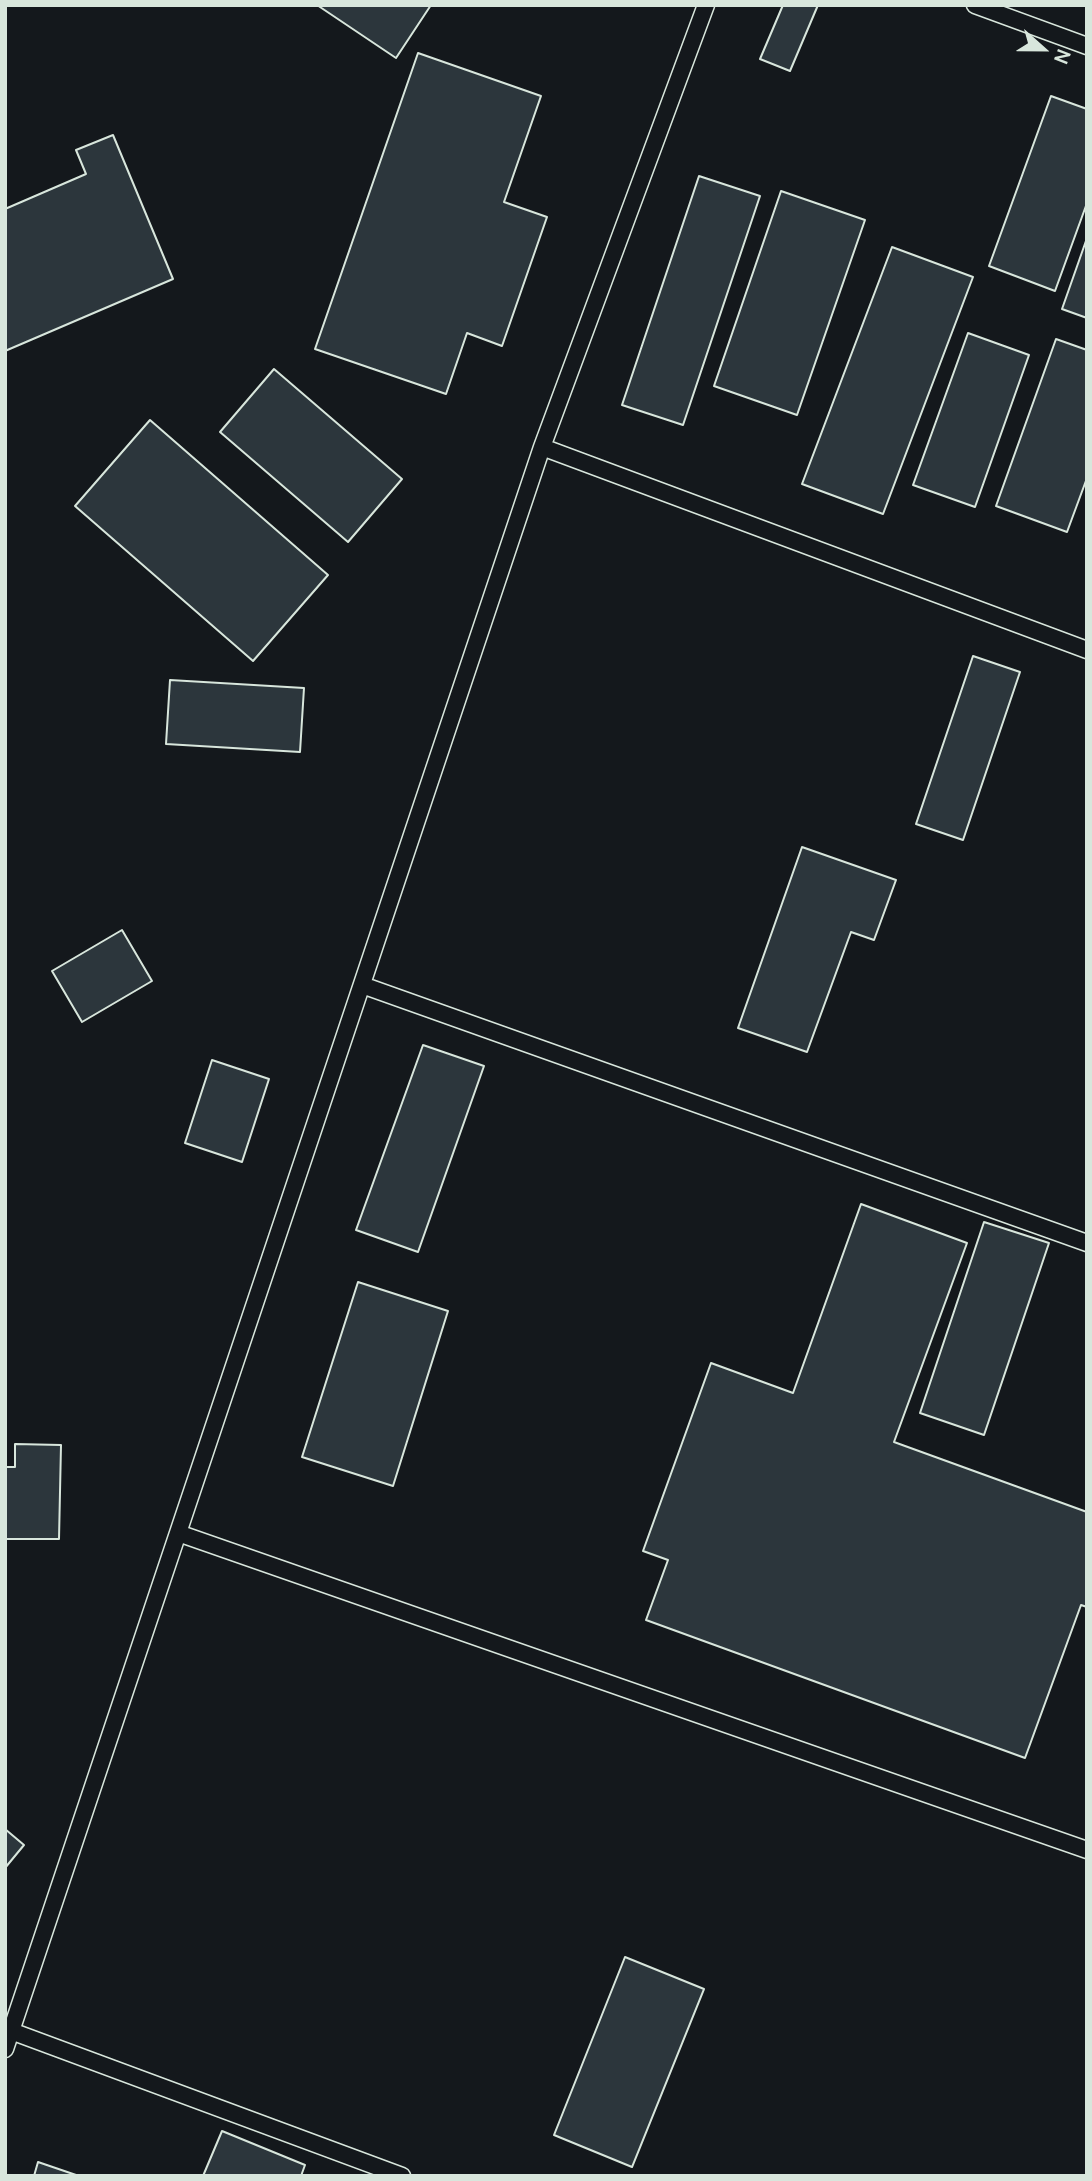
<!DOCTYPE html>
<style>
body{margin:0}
#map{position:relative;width:1092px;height:2181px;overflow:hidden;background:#14181c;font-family:Manrope,sans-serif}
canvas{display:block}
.frame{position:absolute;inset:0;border:7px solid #d8e6dc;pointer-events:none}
.north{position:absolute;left:1008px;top:14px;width:70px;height:70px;-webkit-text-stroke:5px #14181c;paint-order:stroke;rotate:111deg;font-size:19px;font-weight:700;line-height:28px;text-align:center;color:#d8e6dc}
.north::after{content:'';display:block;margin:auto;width:24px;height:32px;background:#d8e6dc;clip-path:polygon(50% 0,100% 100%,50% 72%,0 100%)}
</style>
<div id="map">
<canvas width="1092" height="2181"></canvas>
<div class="frame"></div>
<div class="north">N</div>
</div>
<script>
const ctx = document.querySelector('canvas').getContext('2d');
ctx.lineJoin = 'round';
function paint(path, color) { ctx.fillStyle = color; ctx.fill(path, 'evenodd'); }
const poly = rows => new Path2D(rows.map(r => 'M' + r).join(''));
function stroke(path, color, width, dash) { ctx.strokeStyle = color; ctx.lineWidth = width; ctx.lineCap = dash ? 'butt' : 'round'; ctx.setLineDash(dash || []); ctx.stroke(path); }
const building = poly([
 [317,5,431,5,396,58,317,5],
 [783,5,818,5,790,71,760,59,783,5],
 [418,53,541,96,504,202,547,217,502,346,467,333,446,394,315,349,418,53],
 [1051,96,1087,109,1087,203,1055,291,989,266,1051,96],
 [113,135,173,279,5,351,5,209,86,174,76,150,113,135],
 [699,176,760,196,683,425,622,405,699,176],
 [781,191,865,220,797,415,714,386,781,191],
 [1087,238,1087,318,1062,309,1087,238],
 [892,247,973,277,883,514,802,484,892,247],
 [968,333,1029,355,975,507,913,485,968,333],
 [1056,339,1087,350,1087,478,1067,532,996,506,1056,339],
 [274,369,402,479,348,542,220,432,274,369],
 [150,420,328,575,253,661,75,506,150,420],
 [973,656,1020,672,963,840,916,824,973,656],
 [170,680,304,688,300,752,166,744,170,680],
 [802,847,896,880,874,940,851,932,807,1052,738,1028,802,847],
 [122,930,152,981,82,1022,52,971,122,930],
 [423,1045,484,1066,418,1252,356,1230,423,1045],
 [212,1060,269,1079,242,1162,185,1143,212,1060],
 [861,1204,967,1243,894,1442,1087,1512,1087,1607,1081,1605,1025,1758,646,1620,668,1560,643,1551,711,1363,793,1393,861,1204],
 [984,1222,1049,1243,984,1435,920,1413,984,1222],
 [358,1282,448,1311,393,1486,302,1457,358,1282],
 [15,1444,61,1445,59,1539,5,1539,5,1467,15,1467,15,1444],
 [5,1829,24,1845,5,1868,5,1829],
 [625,1957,704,1989,632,2167,554,2135,625,1957],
 [222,2131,305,2165,301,2176,203,2176,222,2131],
 [38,2162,79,2176,34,2176,38,2162]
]);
const lane = poly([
 [975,5,1087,46],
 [542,447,706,5],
 [362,985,1087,1243],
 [178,1533,1087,1850],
 [11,2031,402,2176],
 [5,2049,542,447,1087,650]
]);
paint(building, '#2c363c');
stroke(building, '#d8e6dc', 2);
stroke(lane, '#d8e6dc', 19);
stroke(lane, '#14181c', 16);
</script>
